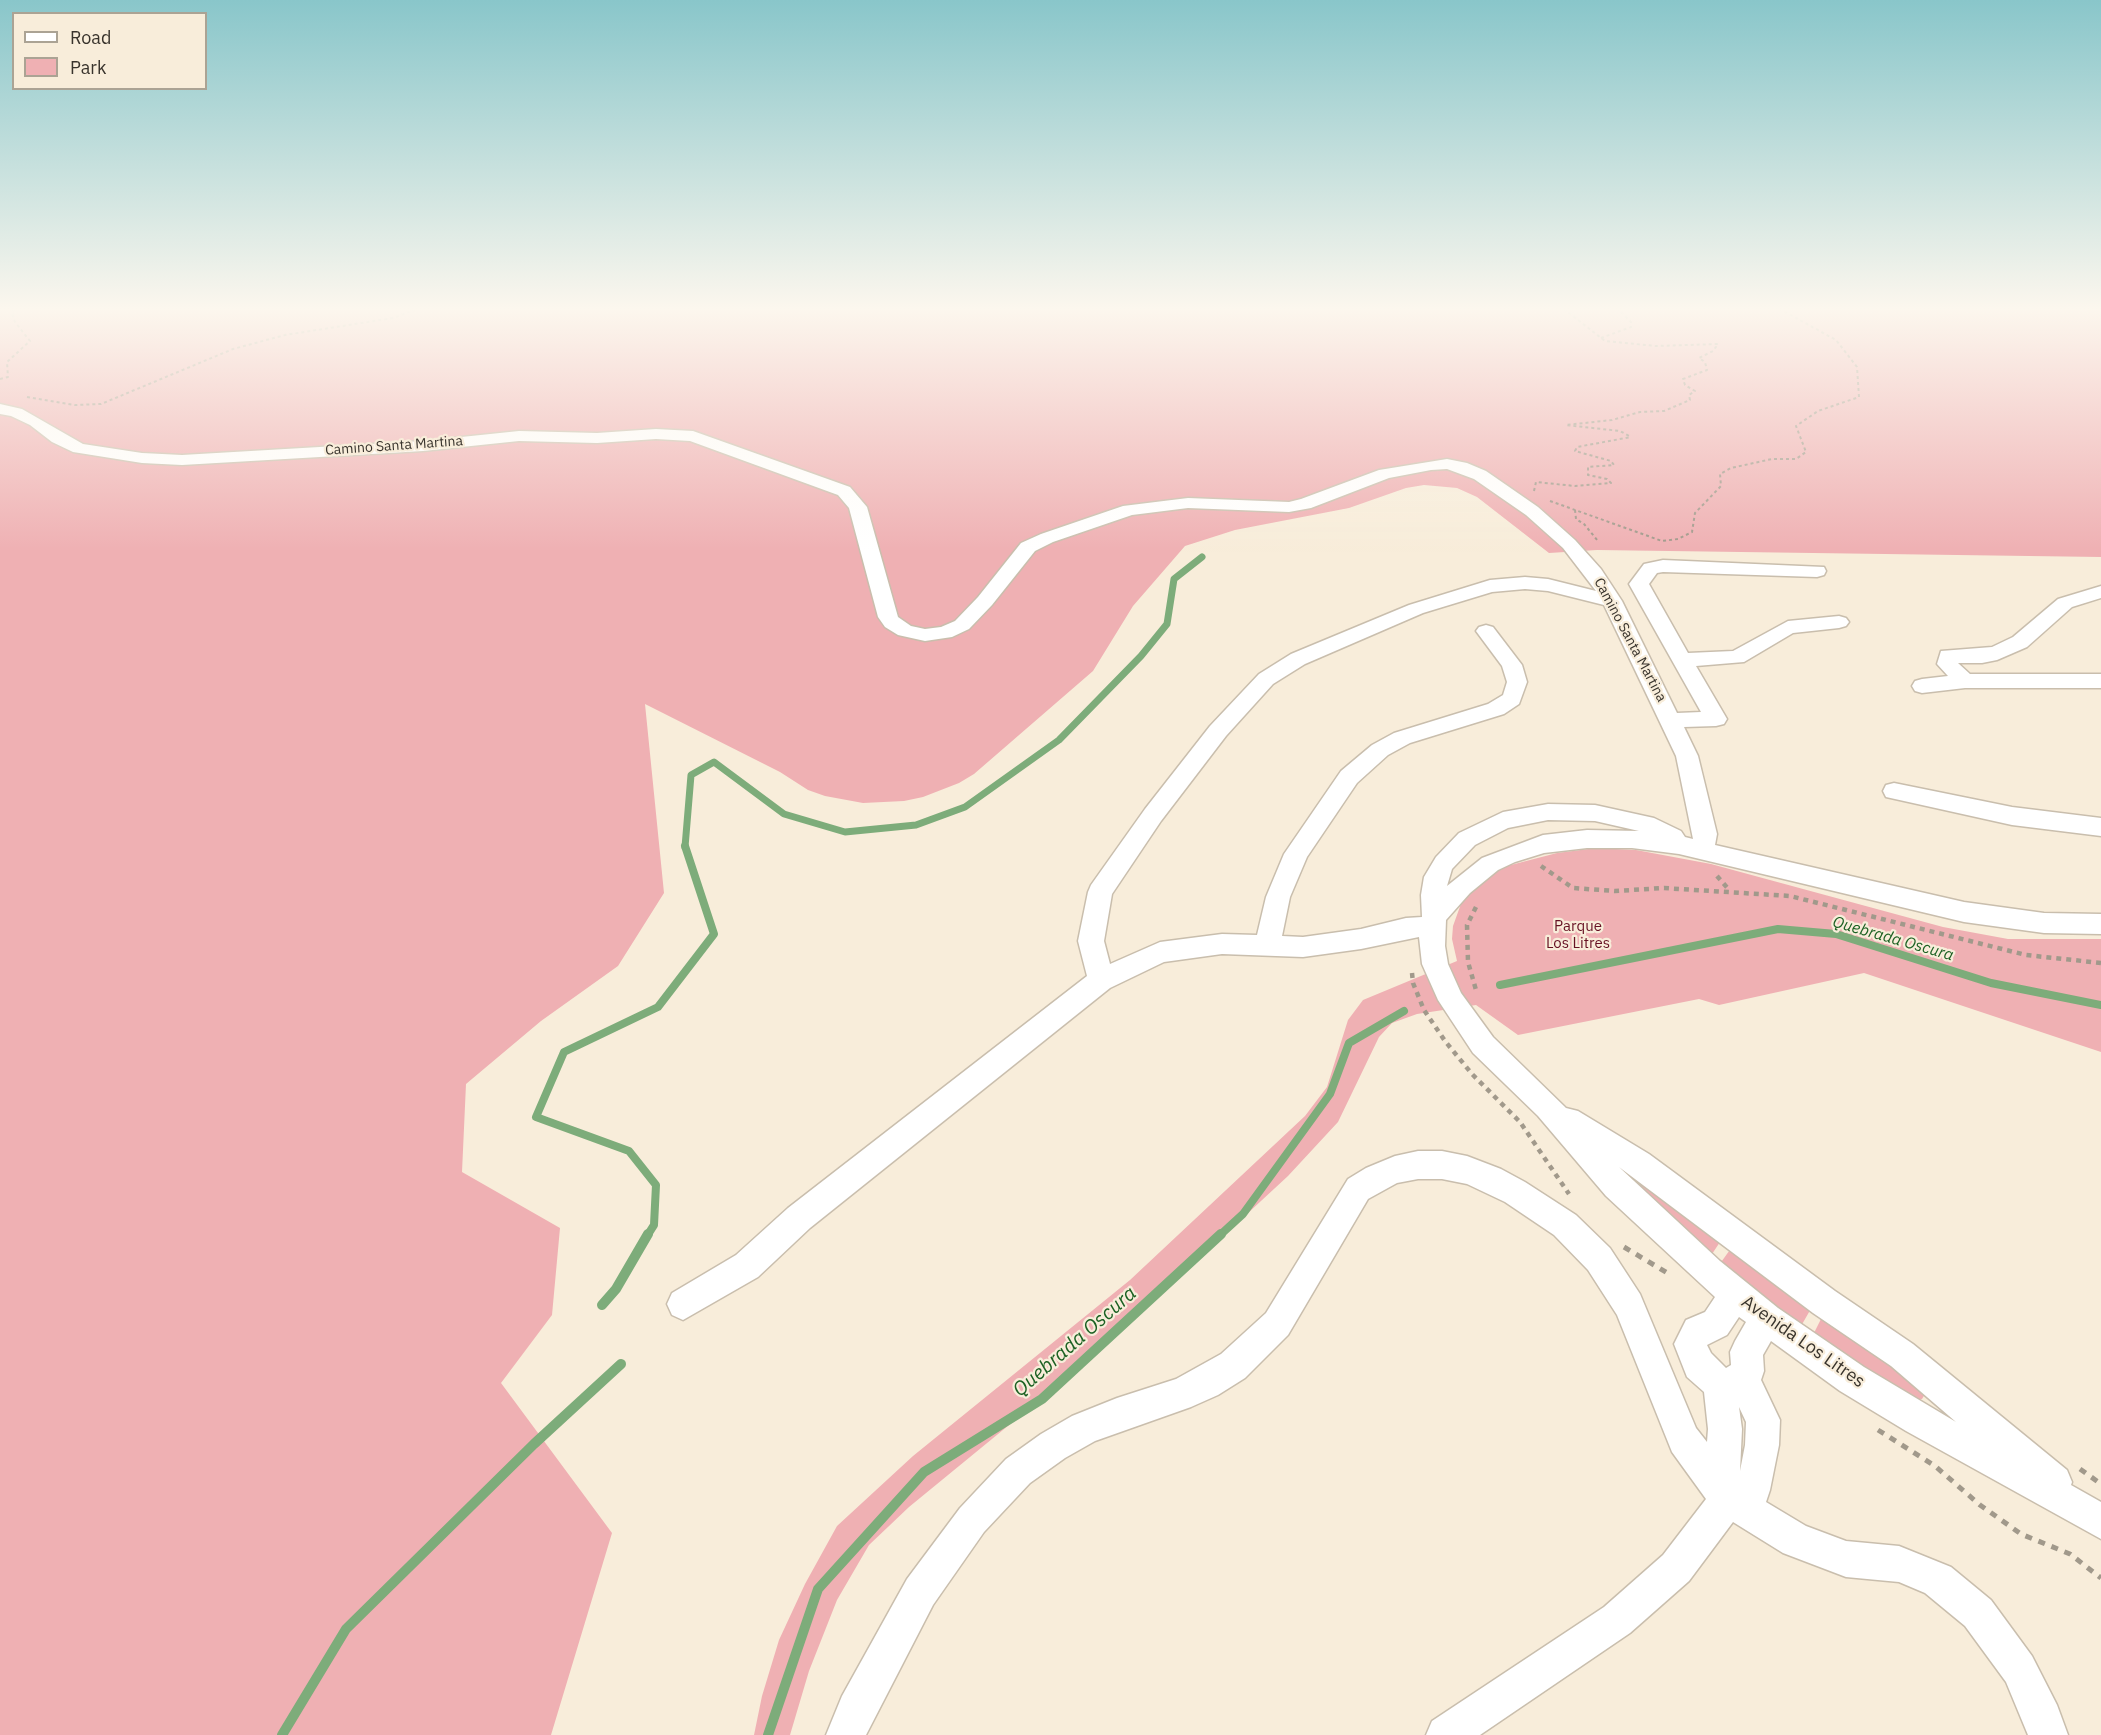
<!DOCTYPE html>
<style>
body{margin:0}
#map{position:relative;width:2101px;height:1735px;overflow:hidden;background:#f8edda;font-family:"IBM Plex Sans",sans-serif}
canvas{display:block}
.legend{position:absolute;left:12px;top:12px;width:195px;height:78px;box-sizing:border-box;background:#f8edda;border:2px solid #aba394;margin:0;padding:8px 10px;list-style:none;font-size:18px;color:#38332c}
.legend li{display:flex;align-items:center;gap:12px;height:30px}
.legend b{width:30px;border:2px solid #aba394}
</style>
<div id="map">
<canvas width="2101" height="1735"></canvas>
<ul class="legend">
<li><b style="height:8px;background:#fff"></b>Road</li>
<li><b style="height:16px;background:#efb0b3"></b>Park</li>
</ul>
</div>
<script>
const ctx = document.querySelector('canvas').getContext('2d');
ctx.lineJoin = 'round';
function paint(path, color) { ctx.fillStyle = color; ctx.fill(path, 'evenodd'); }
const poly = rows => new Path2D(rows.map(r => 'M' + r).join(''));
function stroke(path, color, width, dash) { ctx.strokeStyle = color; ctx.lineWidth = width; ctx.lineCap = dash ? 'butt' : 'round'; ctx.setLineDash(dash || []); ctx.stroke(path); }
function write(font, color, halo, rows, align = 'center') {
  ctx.font = font + ' "IBM Plex Sans",sans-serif'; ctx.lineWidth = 4.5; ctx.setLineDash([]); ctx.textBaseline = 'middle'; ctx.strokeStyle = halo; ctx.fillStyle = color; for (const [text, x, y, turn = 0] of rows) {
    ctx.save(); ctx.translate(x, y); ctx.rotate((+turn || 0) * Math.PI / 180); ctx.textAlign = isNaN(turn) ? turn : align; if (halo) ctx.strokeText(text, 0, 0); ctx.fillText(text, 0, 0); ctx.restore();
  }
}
const green = poly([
 [0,309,2101,309,2101,557,1597,550,1549,553,1477,497,1457,488,1424,485,1406,488,1349,508,1235,530,1185,546,1133,606,1093,671,974,774,959,783,923,797,904,801,863,803,825,796,808,790,780,772,645,704,664,893,618,966,541,1021,466,1084,462,1172,560,1228,552,1315,501,1383,612,1533,551,1735,0,1735],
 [1596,848,1636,850,1711,864,1943,927,2008,939,2101,939,2101,1052,1864,973,1719,1005,1699,999,1518,1035,1476,1005,1417,1014,1392,1023,1379,1037,1338,1122,1288,1176,1167,1288,1042,1398,909,1507,869,1545,837,1600,809,1671,790,1735,754,1735,762,1696,779,1640,805,1584,837,1526,913,1456,1130,1280,1305,1116,1327,1087,1348,1020,1363,1000,1457,961,1452,939,1453,926,1462,901,1470,890,1493,872,1507,866,1557,853],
 [1642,1182,1722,1239,1710,1257,1638,1190],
 [1732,1247,1812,1307,1801,1326,1719,1265],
 [1823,1315,1874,1351,1925,1394,1922,1399,1913,1400,1813,1335]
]);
const streamFar2 = poly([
 [685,847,691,775,714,762,784,814,845,832,916,825,965,807,1059,740,1141,656,1167,624,1174,579,1202,557]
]);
const streamFar1 = poly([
 [1500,985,1778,929,1836,934,1991,983,2101,1005],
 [647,1236,654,1225,656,1185,629,1151,536,1117,564,1052,658,1007,714,934,685,846],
 [1219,1236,1243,1214,1330,1094,1349,1043,1404,1011]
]);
const stream = poly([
 [602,1305,616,1289,648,1234],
 [282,1735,346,1629,534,1444,621,1364],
 [768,1735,818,1589,924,1472,1042,1399,1221,1234]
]);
const pathFar2 = poly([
 [1564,309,1605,341,1656,346,1718,344,1713,351,1699,358,1705,362,1707,370,1683,379,1685,385,1695,391,1689,395,1690,400,1664,411,1640,412,1612,420,1566,425,1620,431,1631,437],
 [1601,338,1631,327,1631,322,1618,309],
 [0,379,8,377,7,362,30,341,15,322,12,313,14,309],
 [27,397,75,405,101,404,233,349,285,335,393,318,417,309],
 [1534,491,1536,482,1575,486,1611,483,1607,479,1588,475,1588,467,1614,465,1611,461,1575,451,1577,447,1631,437],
 [1550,501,1662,541,1678,539,1692,532,1695,513,1721,486,1720,474,1731,468,1772,459,1796,459,1806,452,1796,426,1818,411,1859,397,1857,367,1836,340,1780,309],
 [1575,510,1576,519,1584,524,1598,541]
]);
const pathFar1 = poly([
 [1541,866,1573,888,1615,891,1664,888,1790,896,2026,955,2101,963],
 [1717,876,1730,891],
 [1476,907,1467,925,1468,962,1476,990],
 [1412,973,1413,983,1424,1010,1445,1041,1472,1074,1520,1122,1569,1194]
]);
const path = poly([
 [1624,1247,1669,1274],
 [1878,1430,1935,1466,1980,1505,2021,1534,2070,1554,2101,1578],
 [2080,1469,2101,1484]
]);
const minor = poly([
 [0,404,22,409,83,444,142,453,182,455,423,441,519,431,597,433,656,429,693,431,850,487,867,507,898,617,911,626,925,629,941,627,955,621,978,597,1021,543,1041,534,1123,506,1188,498,1289,502,1301,499,1379,470,1447,459,1467,463,1486,471,1538,507,1575,540,1601,569,1622,601,1677,713,1701,712,1629,584,1644,564,1663,560,1824,567,1826,571,1824,575,1817,577,1663,572,1657,573,1649,584,1688,653,1733,651,1788,621,1839,616,1846,618,1849,622,1846,626,1839,628,1793,633,1744,662,1696,666,1727,719,1724,724,1716,726,1684,727,1698,756,1717,834,1715,845,1964,902,2044,913,2101,914,2101,934,2044,933,1964,922,1679,854,1632,848,1587,848,1544,853,1515,862,1498,870,1470,893,1446,920,1445,946,1448,964,1461,993,1493,1037,1566,1108,1578,1111,1649,1154,1835,1291,1913,1344,2067,1470,2072,1482,2071,1485,2101,1502,2101,1539,1906,1431,1840,1391,1771,1341,1763,1355,1764,1371,1761,1380,1780,1420,1779,1445,1770,1490,1766,1502,1806,1526,1846,1541,1899,1546,1951,1567,1991,1600,2032,1656,2057,1705,2068,1735,2028,1735,2006,1682,1965,1626,1925,1593,1899,1582,1846,1577,1783,1553,1733,1522,1689,1581,1630,1633,1480,1735,1426,1735,1432,1721,1604,1607,1663,1555,1706,1499,1672,1452,1617,1315,1588,1270,1554,1235,1505,1202,1467,1184,1442,1179,1418,1179,1397,1183,1368,1199,1288,1335,1245,1378,1218,1395,1191,1407,1095,1441,1065,1458,1030,1483,984,1532,933,1605,866,1735,826,1735,842,1696,907,1579,960,1508,1006,1459,1041,1434,1072,1416,1117,1398,1176,1379,1221,1354,1266,1313,1348,1179,1366,1168,1395,1156,1418,1151,1442,1151,1467,1156,1501,1169,1525,1182,1576,1215,1610,1248,1640,1294,1696,1428,1707,1442,1708,1429,1704,1392,1687,1377,1674,1344,1686,1320,1705,1312,1715,1297,1606,1196,1538,1116,1473,1053,1438,1000,1422,964,1419,937,1361,949,1303,957,1222,954,1164,962,1110,988,810,1228,758,1277,683,1320,672,1315,667,1304,672,1293,736,1255,788,1208,1087,976,1078,941,1088,892,1091,885,1145,809,1210,726,1259,674,1291,654,1409,605,1490,580,1525,577,1548,579,1596,591,1563,548,1526,515,1474,479,1447,469,1431,470,1389,478,1311,508,1289,512,1188,508,1132,515,1053,542,1035,551,992,605,969,629,952,637,925,641,898,635,885,627,878,617,849,508,838,495,690,441,656,439,597,443,519,441,423,451,182,465,142,463,73,452,52,442,30,425,11,416,0,414,0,404],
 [1525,589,1548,591,1604,605,1676,756,1693,839,1685,837,1681,831,1654,818,1595,805,1548,804,1503,812,1459,833,1436,857,1424,877,1421,895,1422,917,1406,918,1361,929,1303,937,1282,936,1290,897,1307,857,1357,783,1388,755,1410,743,1504,714,1519,704,1527,682,1522,665,1493,627,1486,625,1479,627,1476,631,1502,666,1507,682,1503,695,1488,704,1394,733,1372,745,1341,771,1284,854,1266,897,1257,935,1222,934,1160,942,1110,964,1104,941,1112,894,1161,821,1226,736,1273,684,1305,664,1423,613,1492,592,1525,589],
 [1548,820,1595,821,1639,831,1587,830,1543,835,1482,858,1447,886,1452,869,1475,845,1508,828,1548,820],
 [1619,1167,1813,1313,1891,1366,1956,1422,1864,1367,1778,1308,1720,1261,1619,1167],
 [1739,1317,1746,1322,1735,1341,1730,1352,1731,1365,1726,1368,1711,1353,1707,1345,1727,1335,1739,1317],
 [1739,1407,1746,1422,1745,1445,1740,1471,1742,1429,1739,1407],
 [2101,586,2101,598,2072,607,2027,647,1997,660,1982,663,1958,663,1970,674,2101,674,2101,688,1965,688,1922,693,1915,691,1912,686,1915,681,1922,679,1948,676,1937,664,1941,651,1992,647,2013,637,2058,599,2101,586],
 [1894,783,2012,807,2101,818,2101,836,2012,825,1886,797,1883,791,1886,785,1894,783]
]);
const farStreetnames = [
 ["Camino Santa Martina",394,446,-4],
 ["Camino Santa Martina",1630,640,62]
];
const parkNames = [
 ["Parque",1578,927],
 ["Los Litres",1578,944]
];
const waterNames = [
 ["Quebrada Oscura",1893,939,16]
];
const nearStreetnames = [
 ["Avenida Los Litres",1803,1342,35]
];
const nearWaternames = [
 ["Quebrada Oscura",1075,1342,-41]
];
paint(green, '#efb0b3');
stroke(streamFar2, '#7dac7a', 7);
stroke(streamFar1, '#7dac7a', 8);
stroke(stream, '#7dac7a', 10);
stroke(minor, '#c9bead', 3);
stroke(pathFar2, '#a1998b', 2, [3, 3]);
stroke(pathFar1, '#a1998b', 4.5, [5, 5]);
stroke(path, '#a1998b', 5, [7, 7]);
paint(minor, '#fff');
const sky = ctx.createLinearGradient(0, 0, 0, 552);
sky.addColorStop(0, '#89c6ca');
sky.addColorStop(0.56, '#fcf7ee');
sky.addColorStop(1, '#fcf7ee00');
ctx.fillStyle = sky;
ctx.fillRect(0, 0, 2101, 552);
write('14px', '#38332c', '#f8edda', farStreetnames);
write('15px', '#661123', '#f8edda', parkNames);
write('italic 16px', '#1c6123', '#f8edda', waterNames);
write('18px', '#38332c', '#f8edda', nearStreetnames);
write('italic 20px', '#1c6123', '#f8edda', nearWaternames);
</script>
